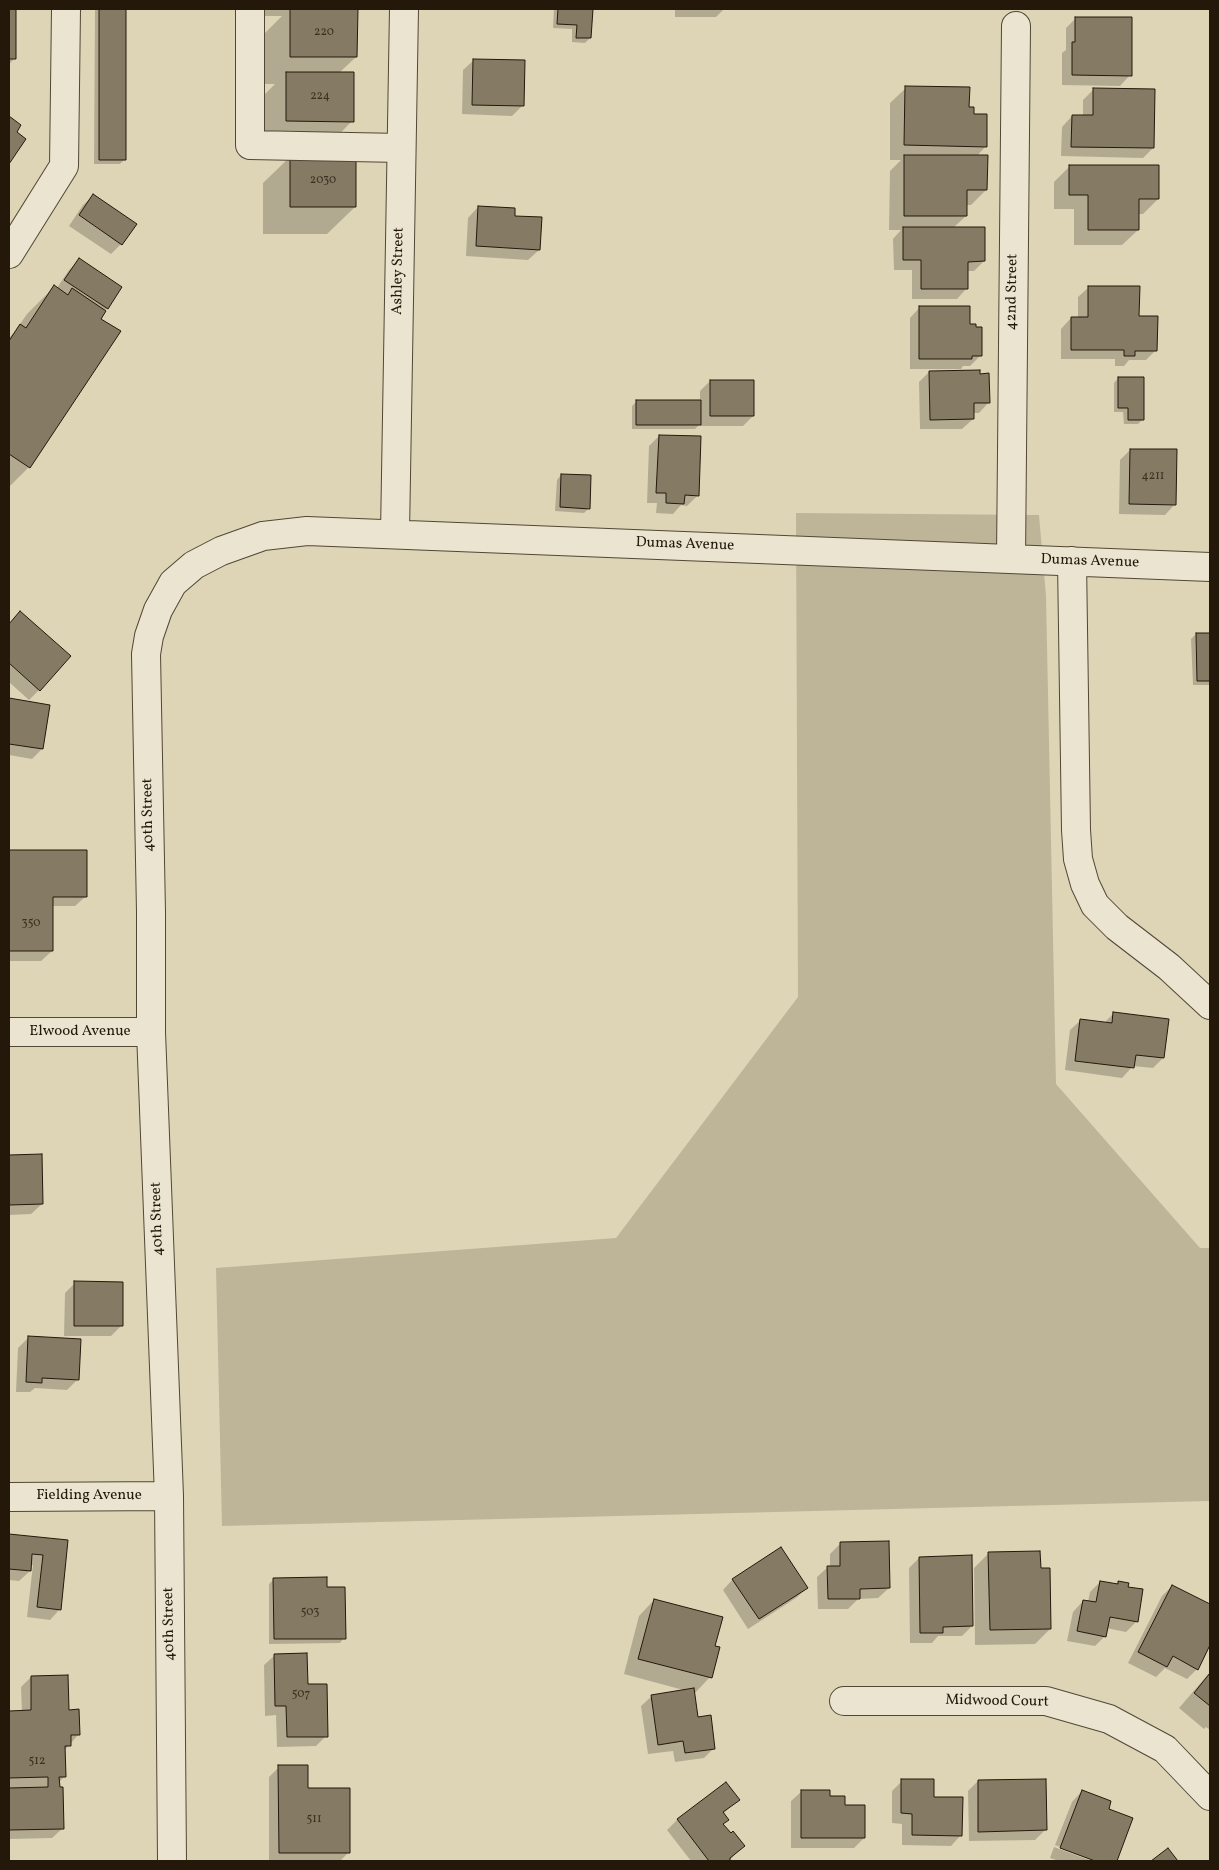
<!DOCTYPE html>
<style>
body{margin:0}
#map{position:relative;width:1219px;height:1870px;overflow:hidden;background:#ded5b6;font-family:Vollkorn,serif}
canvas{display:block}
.frame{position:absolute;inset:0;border:10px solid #24180b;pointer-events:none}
</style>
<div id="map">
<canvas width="1219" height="1870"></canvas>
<div class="frame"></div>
</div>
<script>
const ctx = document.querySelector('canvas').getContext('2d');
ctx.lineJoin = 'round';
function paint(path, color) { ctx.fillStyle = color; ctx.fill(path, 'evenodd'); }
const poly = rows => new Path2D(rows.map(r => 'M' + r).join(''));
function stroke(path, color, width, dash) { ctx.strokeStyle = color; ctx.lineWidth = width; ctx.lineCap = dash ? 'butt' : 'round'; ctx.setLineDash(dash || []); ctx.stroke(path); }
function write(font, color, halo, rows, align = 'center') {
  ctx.font = font + ' Vollkorn,serif'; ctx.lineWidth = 4.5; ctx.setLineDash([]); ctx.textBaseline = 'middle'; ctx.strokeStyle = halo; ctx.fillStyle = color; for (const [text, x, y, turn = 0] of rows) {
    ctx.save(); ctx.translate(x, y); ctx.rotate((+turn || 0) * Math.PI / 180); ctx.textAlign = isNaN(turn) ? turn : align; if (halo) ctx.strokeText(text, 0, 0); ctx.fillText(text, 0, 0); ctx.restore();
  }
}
const green = poly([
 [796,513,1039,515,1046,596,1056,1084,1200,1248,1210,1248,1210,1501,222,1526,216,1268,616,1238,798,997]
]);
const shadow = poly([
 [9,9,15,9,15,58,9,64],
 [96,9,125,9,124,160,120,164,94,164,95,10],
 [258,9,357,9,356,57,339,73,352,121,325,149,258,149,258,101,275,84,263,84,263,35,282,16,258,16],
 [554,9,591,9,590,38,585,43,572,42,572,29,553,28],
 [675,9,724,9,716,17,675,17],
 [1076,18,1130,75,1120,86,1062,85,1062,53,1066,50,1066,28],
 [474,60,522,106,512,116,462,114,463,70],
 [906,88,968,108,986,146,976,157,986,190,971,205,966,205,966,216,953,228,984,261,974,271,967,271,967,288,957,299,912,299,912,270,894,270,893,239,901,230,889,230,890,171,901,160,890,160,890,103],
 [1093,90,1153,148,1143,158,1061,156,1062,127,1072,116,1083,116,1083,100],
 [291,156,355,207,327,234,263,234,263,183],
 [1069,167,1158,199,1143,214,1138,214,1138,230,1122,245,1074,245,1074,209,1054,209,1054,182],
 [94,195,121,244,111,254,69,226,83,205],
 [478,207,514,217,539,250,528,260,466,256,468,218],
 [79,260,107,308,29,467,9,487,9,338,16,330,27,314,54,287,57,288,69,270],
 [1089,287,1138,317,1156,350,1146,360,1129,360,1124,366,1115,366,1115,359,1061,359,1061,329,1071,318,1078,318,1078,297],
 [920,307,969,326,980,356,970,366,963,366,961,369,910,369,910,318],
 [929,372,989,402,979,413,973,413,973,419,962,429,920,429,919,382],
 [1118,378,1143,419,1138,424,1124,424,1123,412,1114,412,1114,383],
 [710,381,753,416,743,426,700,426,700,424,695,429,632,429,632,406,637,401,700,401,700,391],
 [659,436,698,495,687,506,681,505,673,514,656,513,657,503,647,503,649,446],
 [1130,450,1175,504,1165,515,1119,514,1120,460],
 [561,475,589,508,584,513,555,511,557,480],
 [20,612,39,690,29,700,9,682,9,624],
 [1196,634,1210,634,1210,685,1193,685,1191,639],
 [10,700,42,749,32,759,9,755],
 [9,851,86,851,86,896,75,906,52,906,52,951,41,961,9,961],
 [1114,1013,1163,1058,1153,1068,1133,1066,1122,1078,1065,1070,1070,1030,1081,1020,1104,1023],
 [41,1155,42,1204,31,1214,9,1215,9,1156],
 [75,1283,122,1325,111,1336,64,1336,65,1293],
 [28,1338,77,1380,67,1390,35,1388,30,1392,16,1392,18,1348],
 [9,1535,67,1541,60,1609,50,1620,27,1617,33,1565,30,1565,30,1571,19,1581,9,1580],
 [840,1544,889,1588,878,1598,858,1599,848,1609,818,1609,817,1577,828,1567,830,1567,830,1554],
 [989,1553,1050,1629,1035,1644,975,1645,974,1568],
 [919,1558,972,1626,962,1636,938,1636,932,1643,910,1643,909,1568],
 [274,1579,326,1589,344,1638,340,1643,269,1644,269,1584],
 [733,1579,807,1588,796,1598,748,1629,723,1590],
 [1100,1582,1116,1585,1119,1582,1126,1588,1142,1591,1136,1622,1126,1632,1106,1628,1105,1636,1095,1646,1067,1641,1073,1612,1083,1601,1088,1602,1090,1592],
 [1172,1586,1210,1605,1210,1642,1197,1669,1187,1679,1165,1668,1156,1677,1128,1663,1162,1596],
 [654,1600,713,1647,710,1677,695,1693,694,1692,697,1719,714,1748,704,1758,675,1762,673,1751,648,1754,641,1706,652,1696,687,1691,624,1674,639,1616],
 [275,1655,326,1736,316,1746,277,1747,276,1715,265,1716,264,1665],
 [1210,1672,1210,1730,1206,1727,1204,1729,1179,1708],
 [31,1677,68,1711,78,1735,64,1751,65,1776,58,1783,63,1828,52,1838,9,1839,9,1712,22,1712,21,1687],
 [279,1767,307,1790,349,1852,340,1861,269,1861,269,1777],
 [902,1781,933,1798,961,1835,951,1846,902,1845,902,1824,892,1823,892,1791],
 [978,1781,1045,1830,1035,1840,969,1841,968,1791],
 [726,1784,738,1800,723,1814,727,1820,722,1825,743,1846,729,1861,691,1861,667,1830,677,1820],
 [802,1791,829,1797,844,1806,864,1838,854,1848,791,1848,791,1801],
 [1082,1791,1107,1809,1132,1818,1115,1861,1099,1861,1055,1845,1072,1802],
 [1054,1847,1092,1861,1059,1861,1050,1858]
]);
const building = poly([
 [9,9,16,9,16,59,9,59,9,9],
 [99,9,126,9,126,160,99,160,99,9],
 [290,9,358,9,357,57,290,57,290,9],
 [558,9,593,9,591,38,576,38,577,25,557,24,558,9],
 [1075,17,1132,17,1132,76,1072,75,1072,42,1075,42,1075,17],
 [473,59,525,60,524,106,472,105,473,59],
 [286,72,354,72,354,122,286,121,286,72],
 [905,86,970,87,969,107,974,107,974,114,987,114,987,147,904,145,905,86],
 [1093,88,1155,89,1154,148,1071,147,1072,115,1093,115,1093,88],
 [9,116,21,125,17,132,26,139,9,164,9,116],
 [290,154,356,155,356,207,290,207,290,154],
 [904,155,988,155,987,190,967,190,967,216,904,216,904,155],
 [1069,165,1159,165,1159,199,1139,199,1139,230,1088,230,1088,195,1069,195,1069,165],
 [93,194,137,224,122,245,79,215,93,194],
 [478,206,515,208,515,216,542,217,540,250,476,246,478,206],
 [903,227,985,227,985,261,968,262,968,289,921,289,921,260,903,260,903,227],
 [79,258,122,287,108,309,64,280,79,258],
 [54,285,68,295,72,288,106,311,101,319,121,331,30,468,9,454,9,341,20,324,26,328,54,285],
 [1088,286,1140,286,1139,316,1158,316,1157,351,1135,351,1135,356,1124,356,1124,350,1071,350,1071,317,1088,317,1088,286],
 [919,306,970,306,970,324,976,324,976,327,982,327,982,356,972,356,972,359,919,359,919,306],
 [980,370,980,374,989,373,990,403,974,403,974,419,930,420,929,371,980,370],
 [1118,377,1144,377,1144,420,1128,420,1128,408,1118,408,1118,377],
 [710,380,754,380,754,416,710,416,710,380],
 [636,400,701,400,701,425,636,425,636,400],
 [659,435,701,436,699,496,685,495,684,504,666,503,666,493,656,493,659,435],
 [1130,449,1177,449,1176,505,1129,504,1130,449],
 [561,474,591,475,590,509,560,507,561,474],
 [20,611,71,656,40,691,9,663,9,624,20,611],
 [1196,633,1210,633,1210,681,1197,681,1196,633],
 [9,698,50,705,43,749,9,744,9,698],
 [9,850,87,850,87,897,53,897,53,951,9,951,9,850],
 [1113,1012,1169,1019,1164,1058,1136,1055,1134,1068,1075,1061,1080,1019,1112,1023,1113,1012],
 [42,1154,43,1204,9,1205,9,1155,42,1154],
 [74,1281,123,1282,123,1326,74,1326,74,1281],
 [28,1336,81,1339,79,1380,42,1378,42,1383,26,1382,28,1336],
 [9,1534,68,1540,61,1610,37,1607,43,1555,32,1554,31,1571,9,1569,9,1534],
 [889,1541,890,1588,860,1589,860,1599,828,1599,827,1566,840,1566,840,1542,889,1541],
 [781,1547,808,1588,759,1619,732,1579,781,1547],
 [1040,1551,1041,1568,1050,1568,1051,1629,990,1630,988,1552,1040,1551],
 [972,1555,973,1626,943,1627,943,1633,920,1633,919,1557,972,1555],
 [327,1577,327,1587,345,1587,346,1639,274,1639,273,1578,327,1577],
 [1100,1581,1118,1584,1118,1581,1129,1583,1128,1587,1143,1589,1138,1622,1110,1617,1106,1637,1077,1631,1083,1600,1096,1602,1100,1581],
 [1172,1585,1210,1604,1210,1645,1198,1670,1173,1656,1167,1667,1138,1652,1172,1585],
 [654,1599,723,1617,715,1646,720,1647,712,1678,638,1659,654,1599],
 [307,1653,308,1684,327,1684,328,1737,287,1737,286,1706,275,1706,274,1654,307,1653],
 [1210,1673,1210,1706,1194,1693,1210,1673],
 [68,1675,69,1710,79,1709,80,1735,71,1735,71,1746,65,1746,66,1777,59,1777,60,1787,63,1787,64,1829,9,1830,9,1788,48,1787,48,1777,9,1778,9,1711,31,1710,31,1676,68,1675],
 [694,1688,698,1717,711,1715,715,1749,685,1753,683,1741,658,1745,651,1695,694,1688],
 [278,1765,308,1765,308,1788,350,1788,350,1853,279,1853,278,1765],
 [901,1779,934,1779,934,1797,963,1797,962,1836,912,1835,912,1814,901,1813,901,1779],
 [1046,1779,1047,1830,978,1832,978,1780,1046,1779],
 [726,1782,740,1800,723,1812,729,1820,723,1824,731,1833,733,1831,745,1846,730,1858,730,1861,709,1861,677,1819,726,1782],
 [801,1790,830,1790,830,1796,845,1796,845,1805,865,1805,865,1838,801,1838,801,1790],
 [1082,1790,1111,1801,1109,1809,1133,1818,1117,1861,1095,1861,1060,1848,1082,1790],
 [1168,1848,1178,1861,1151,1861,1168,1848]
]);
const minor = poly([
 [250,9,250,145,401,148],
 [9,254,64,166,66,9],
 [395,533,404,9],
 [1011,558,1016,26],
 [1072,561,1076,830,1078,859,1085,884,1095,905,1117,927,1169,967,1210,1005],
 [9,1032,151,1032],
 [9,1497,169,1496],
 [844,1701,1046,1701,1109,1719,1165,1749,1210,1796],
 [172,1861,169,1496,151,1032,151,912,146,654,149,636,158,610,173,583,194,565,221,551,263,536,307,531,1210,567]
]);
const numberNames = [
 ["220",324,33],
 ["224",320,97],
 ["2030",323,181],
 ["4211",1153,477],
 ["350",31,924],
 ["503",310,1613],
 ["507",301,1695],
 ["512",37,1762],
 ["511",314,1820]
];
const streetNames = [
 ["Ashley Street",399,271,-89],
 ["42nd Street",1013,292,-89],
 ["Dumas Avenue",685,545,2],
 ["Dumas Avenue",1090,562,2],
 ["40th Street",149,815,-91],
 ["Elwood Avenue",80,1032],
 ["40th Street",158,1219,-92],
 ["Fielding Avenue",89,1496],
 ["40th Street",170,1624,-91],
 ["Midwood Court",997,1702,1]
];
paint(green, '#beb599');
paint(shadow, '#0003');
paint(building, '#857a64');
stroke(building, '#24180b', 1);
stroke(minor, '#524736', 30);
stroke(minor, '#eae4d0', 28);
write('12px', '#3c3021', null, numberNames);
write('15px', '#24180b', '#eae4d0', streetNames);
</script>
